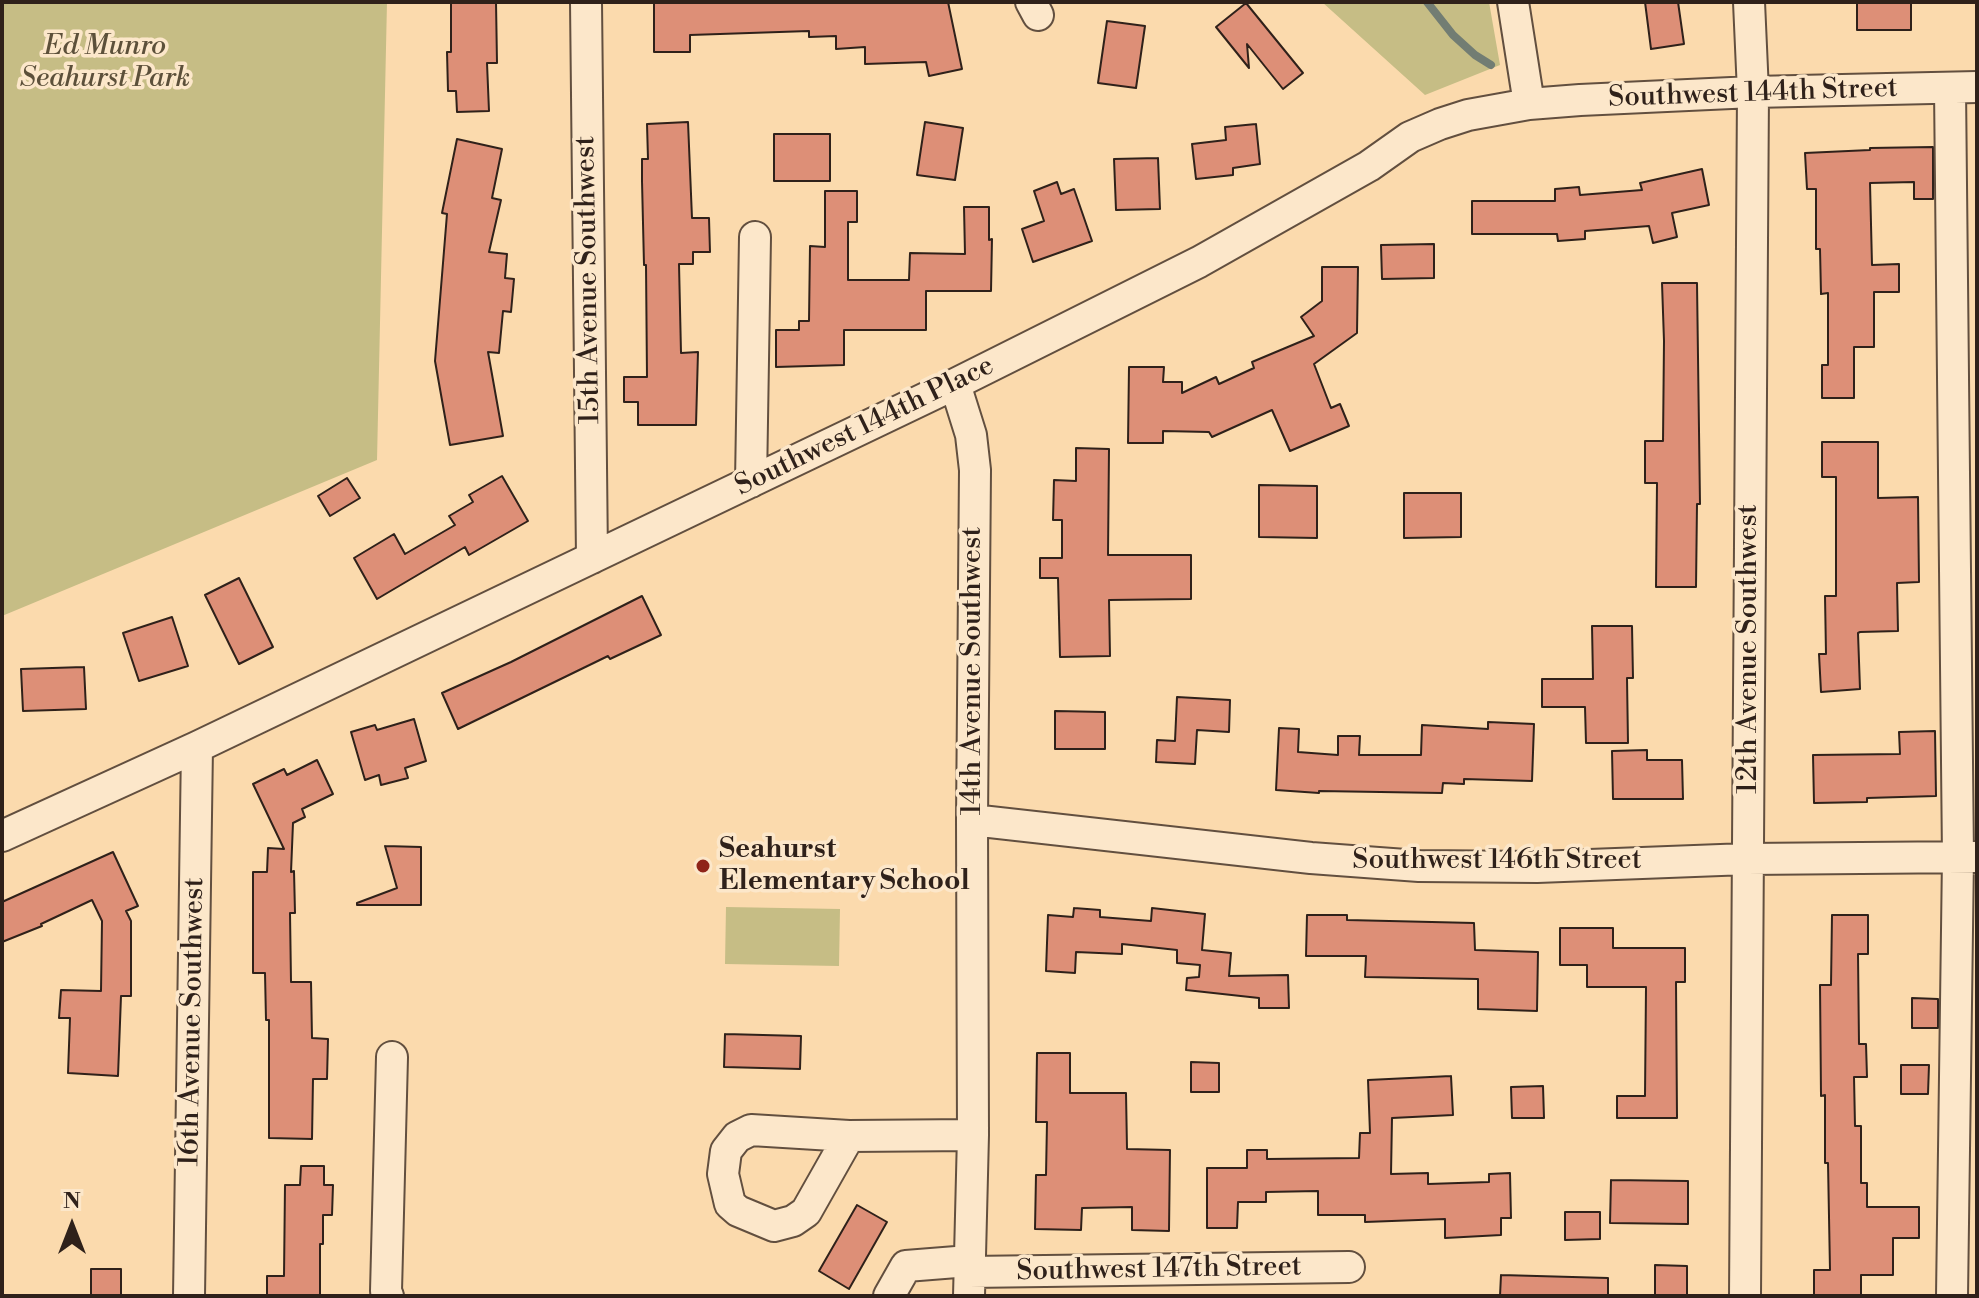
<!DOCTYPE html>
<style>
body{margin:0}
#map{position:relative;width:1979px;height:1298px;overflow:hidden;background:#fbdaad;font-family:"Libre Bodoni",serif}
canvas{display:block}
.frame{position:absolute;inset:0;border:4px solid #2f211a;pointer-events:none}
.north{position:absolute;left:32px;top:1186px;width:80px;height:80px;-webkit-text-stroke:6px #fce7ca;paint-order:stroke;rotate:0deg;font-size:22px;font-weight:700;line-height:32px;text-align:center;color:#2f211a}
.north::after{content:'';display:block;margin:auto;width:28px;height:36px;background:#2f211a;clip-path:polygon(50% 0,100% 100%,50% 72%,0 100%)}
</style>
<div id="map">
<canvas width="1979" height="1298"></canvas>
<div class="frame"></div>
<div class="north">N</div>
</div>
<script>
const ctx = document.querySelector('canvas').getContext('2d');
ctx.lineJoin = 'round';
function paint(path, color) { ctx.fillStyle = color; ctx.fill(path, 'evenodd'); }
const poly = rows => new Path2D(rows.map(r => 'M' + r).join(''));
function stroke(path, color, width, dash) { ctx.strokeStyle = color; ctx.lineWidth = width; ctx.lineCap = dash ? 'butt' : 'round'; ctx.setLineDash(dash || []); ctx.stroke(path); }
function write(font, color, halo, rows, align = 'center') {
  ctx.font = font + ' "Libre Bodoni",serif'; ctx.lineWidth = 7; ctx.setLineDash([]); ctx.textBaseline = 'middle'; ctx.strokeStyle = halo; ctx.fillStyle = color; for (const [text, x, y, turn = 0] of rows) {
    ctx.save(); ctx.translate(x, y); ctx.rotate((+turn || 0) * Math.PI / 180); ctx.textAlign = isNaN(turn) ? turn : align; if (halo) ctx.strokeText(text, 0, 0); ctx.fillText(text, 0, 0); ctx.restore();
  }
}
const green = poly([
 [2,2,387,2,377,460,2,616],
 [1322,2,1489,2,1500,65,1425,95],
 [726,907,840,909,839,966,725,964]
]);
const stream = poly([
 [1427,2,1453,35,1475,55,1491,65]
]);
const building = poly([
 [451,2,496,2,497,63,487,63,489,111,457,112,456,91,448,91,447,52,451,52,451,2],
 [654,2,948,2,962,69,929,76,926,62,865,64,865,47,836,49,836,36,809,37,809,31,690,35,690,52,654,52,654,2],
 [1645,2,1678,2,1684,44,1651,49,1645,2],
 [1857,2,1911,2,1911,30,1857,30,1857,2],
 [1246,3,1303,73,1283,89,1247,44,1249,68,1216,27,1246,3],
 [1107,21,1145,26,1136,88,1098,83,1107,21],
 [688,122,692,218,709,218,710,252,693,252,693,264,679,264,681,353,698,352,696,425,638,425,638,402,624,402,624,377,647,377,646,265,644,265,642,181,642,159,648,159,647,124,688,122],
 [925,122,963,128,955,180,917,175,925,122],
 [1256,124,1260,164,1233,168,1233,175,1196,179,1192,144,1226,140,1225,127,1256,124],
 [774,134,830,134,830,181,774,181,774,134],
 [457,139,502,149,492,198,501,200,489,252,507,254,505,278,514,279,511,312,503,311,499,353,488,352,503,436,450,445,435,361,447,214,442,213,457,139],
 [1933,147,1933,199,1914,199,1914,182,1870,183,1872,265,1899,264,1899,292,1874,292,1874,347,1854,347,1854,398,1822,398,1822,365,1828,365,1828,293,1821,294,1820,249,1816,249,1816,189,1807,189,1805,153,1870,150,1870,148,1933,147],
 [1158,158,1160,209,1116,210,1114,159,1158,158],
 [1702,169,1709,205,1672,213,1677,237,1653,243,1649,226,1585,231,1585,239,1558,241,1557,234,1472,234,1472,201,1555,201,1555,189,1579,187,1580,195,1642,190,1640,183,1702,169],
 [1057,182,1061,194,1074,189,1092,241,1033,262,1022,229,1044,221,1034,191,1057,182],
 [825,191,857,191,857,222,848,222,848,280,909,280,910,253,965,254,964,207,989,207,989,240,992,239,991,291,926,291,926,330,844,330,844,365,776,367,776,330,799,330,799,321,809,321,810,246,825,247,825,191],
 [1434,244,1434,278,1382,279,1381,245,1434,244],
 [1322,267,1358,267,1357,333,1314,364,1331,408,1340,404,1349,426,1290,451,1272,410,1212,437,1209,432,1163,431,1163,443,1128,443,1129,367,1164,367,1163,382,1182,382,1182,393,1216,377,1219,384,1254,368,1252,362,1314,336,1301,317,1322,301,1322,267],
 [1662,283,1697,283,1700,504,1697,504,1696,587,1656,587,1657,483,1645,483,1645,441,1663,441,1664,341,1662,283],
 [1822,442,1878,442,1878,498,1918,497,1919,582,1897,583,1898,631,1860,632,1858,633,1860,689,1821,692,1819,654,1826,654,1825,596,1836,596,1836,477,1822,477,1822,442],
 [1076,448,1109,449,1108,555,1191,555,1191,599,1109,600,1110,656,1060,657,1058,578,1040,578,1040,558,1062,558,1062,520,1053,520,1054,480,1076,481,1076,448],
 [502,476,528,521,469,555,465,547,377,599,354,558,394,534,405,554,455,525,449,516,473,502,469,495,502,476],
 [347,478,360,498,330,516,318,496,347,478],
 [1259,485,1317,486,1317,538,1259,537,1259,485],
 [1404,493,1461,493,1461,537,1404,538,1404,493],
 [239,578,273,647,239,664,205,595,239,578],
 [642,596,661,635,610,659,608,656,458,729,442,693,511,662,642,596],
 [172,617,188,666,139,681,123,633,172,617],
 [1592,626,1632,626,1633,678,1627,678,1628,743,1586,743,1585,707,1542,707,1542,679,1593,679,1592,626],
 [84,667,86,709,23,711,21,669,84,667],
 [1177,697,1230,700,1229,732,1197,730,1195,764,1156,762,1157,740,1175,741,1177,697],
 [1055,711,1105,712,1105,749,1055,749,1055,711],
 [414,719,426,761,405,768,408,778,381,785,379,775,365,780,351,732,375,725,377,730,414,719],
 [1488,722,1534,724,1532,781,1464,779,1464,784,1443,783,1442,793,1319,791,1319,793,1276,790,1279,728,1299,729,1298,752,1338,755,1338,736,1360,736,1359,755,1421,755,1422,725,1488,729,1488,722],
 [1935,731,1936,796,1867,798,1867,802,1814,803,1813,755,1900,754,1899,732,1935,731],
 [1647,750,1647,760,1682,760,1683,799,1613,799,1612,751,1647,750],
 [317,760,333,794,302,809,305,817,293,823,291,872,294,871,295,913,290,913,291,982,311,982,312,1038,328,1039,327,1079,313,1079,312,1139,269,1138,269,1020,266,1020,265,973,253,973,253,872,267,872,268,848,284,849,253,784,284,769,287,775,317,760],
 [385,846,421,847,421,905,357,905,357,903,397,888,385,846],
 [113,852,138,906,126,911,131,921,131,996,121,996,118,1076,68,1073,70,1018,59,1018,61,990,101,991,102,921,92,900,41,924,42,926,2,942,2,902,113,852],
 [1074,908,1100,910,1100,917,1151,921,1152,908,1205,914,1202,950,1231,953,1229,976,1288,975,1289,1008,1259,1008,1259,998,1186,990,1187,978,1199,977,1200,965,1177,963,1177,950,1122,944,1122,954,1076,952,1075,973,1046,971,1048,915,1073,917,1074,908],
 [1307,915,1347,915,1347,920,1474,923,1475,950,1538,952,1537,1011,1478,1009,1478,979,1365,977,1366,956,1306,956,1307,915],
 [1832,915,1868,915,1868,954,1858,954,1859,1044,1866,1044,1867,1077,1854,1077,1855,1126,1861,1126,1861,1183,1867,1183,1867,1207,1919,1207,1919,1238,1893,1238,1893,1275,1861,1275,1861,1296,1814,1296,1814,1270,1830,1270,1828,1163,1825,1163,1825,1095,1821,1096,1820,985,1831,985,1832,915],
 [1560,928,1613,928,1613,948,1685,948,1685,982,1676,982,1677,1118,1617,1118,1617,1096,1645,1096,1646,987,1587,987,1587,965,1560,965,1560,928],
 [1912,998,1938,999,1938,1028,1912,1028,1912,998],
 [725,1034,801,1036,800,1069,724,1067,725,1034],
 [1037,1053,1070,1053,1070,1093,1126,1093,1127,1149,1170,1150,1169,1231,1132,1230,1132,1207,1082,1208,1081,1230,1035,1229,1036,1175,1046,1175,1047,1122,1036,1122,1037,1053],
 [1191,1062,1219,1063,1219,1092,1191,1092,1191,1062],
 [1901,1065,1929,1065,1928,1094,1901,1094,1901,1065],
 [1451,1076,1453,1115,1392,1118,1391,1174,1428,1173,1428,1184,1489,1182,1489,1174,1510,1173,1511,1218,1501,1218,1501,1235,1445,1238,1445,1219,1365,1222,1365,1215,1318,1215,1318,1191,1266,1192,1266,1202,1238,1202,1237,1228,1207,1228,1207,1168,1247,1168,1247,1150,1267,1150,1267,1159,1359,1158,1360,1133,1370,1133,1368,1080,1451,1076],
 [1543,1086,1544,1118,1512,1118,1511,1087,1543,1086],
 [301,1166,324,1166,324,1185,333,1185,332,1215,323,1215,323,1244,320,1244,320,1296,267,1296,267,1276,284,1276,285,1185,300,1185,301,1166],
 [1611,1180,1688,1181,1688,1224,1610,1223,1611,1180],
 [857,1205,887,1222,849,1289,819,1271,857,1205],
 [1565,1212,1600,1212,1600,1239,1565,1240,1565,1212],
 [1655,1265,1687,1266,1687,1296,1655,1296,1655,1265],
 [91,1269,121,1269,121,1296,91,1296,91,1269],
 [1501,1275,1608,1278,1608,1296,1500,1296,1501,1275]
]);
const minor = poly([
 [586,2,592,558],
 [1031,2,1038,15],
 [1513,2,1529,104],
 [1950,88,1958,857,1952,1296],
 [955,384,971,435,975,470,972,820,973,1135,969,1296],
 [751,482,755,237],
 [972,820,1311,858,1419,866,1537,867,1747,859,1975,857],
 [2,836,197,747,955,384,1199,262,1369,166,1410,137,1440,124,1468,115,1529,104,1580,100,1753,92,1977,87],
 [849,1136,806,1212,793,1221,774,1226,738,1211,730,1204,723,1174,726,1151,737,1137,751,1130,849,1136,973,1135],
 [969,1272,1349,1267],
 [189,1296,197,747],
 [388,1296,386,1291,392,1057],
 [889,1296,906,1266,969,1261],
 [1745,1296,1753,92,1749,2]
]);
const markers = [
 [703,866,8,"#8f2418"]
];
const parkNames = [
 ["Ed Munro",105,47],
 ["Seahurst Park",105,79]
];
const streetNames = [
 ["Southwest 144th Street",1753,94,-2],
 ["15th Avenue Southwest",589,280,-91],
 ["Southwest 144th Place",865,427,-26],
 ["12th Avenue Southwest",1749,649,-90],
 ["14th Avenue Southwest",973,671,-90],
 ["Southwest 146th Street",1497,861],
 ["16th Avenue Southwest",193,1022,-89],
 ["Southwest 147th Street",1159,1270,-1]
];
const poiNames = [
 ["Seahurst",719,850],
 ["Elementary School",719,882]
];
paint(green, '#c6bd85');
stroke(stream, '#727d73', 8);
paint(building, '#dd8f77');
stroke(building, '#2f211a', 2);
stroke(minor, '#624f3f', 34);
stroke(minor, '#fce7ca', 30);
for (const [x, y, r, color] of markers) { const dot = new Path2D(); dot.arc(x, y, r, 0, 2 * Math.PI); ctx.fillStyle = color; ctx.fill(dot); stroke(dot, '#fce7ca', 3); }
write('italic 28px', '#5c503a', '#fce7ca', parkNames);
write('28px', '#2f211a', '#fce7ca', streetNames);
write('bold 28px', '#2f211a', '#fce7ca', poiNames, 'left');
</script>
